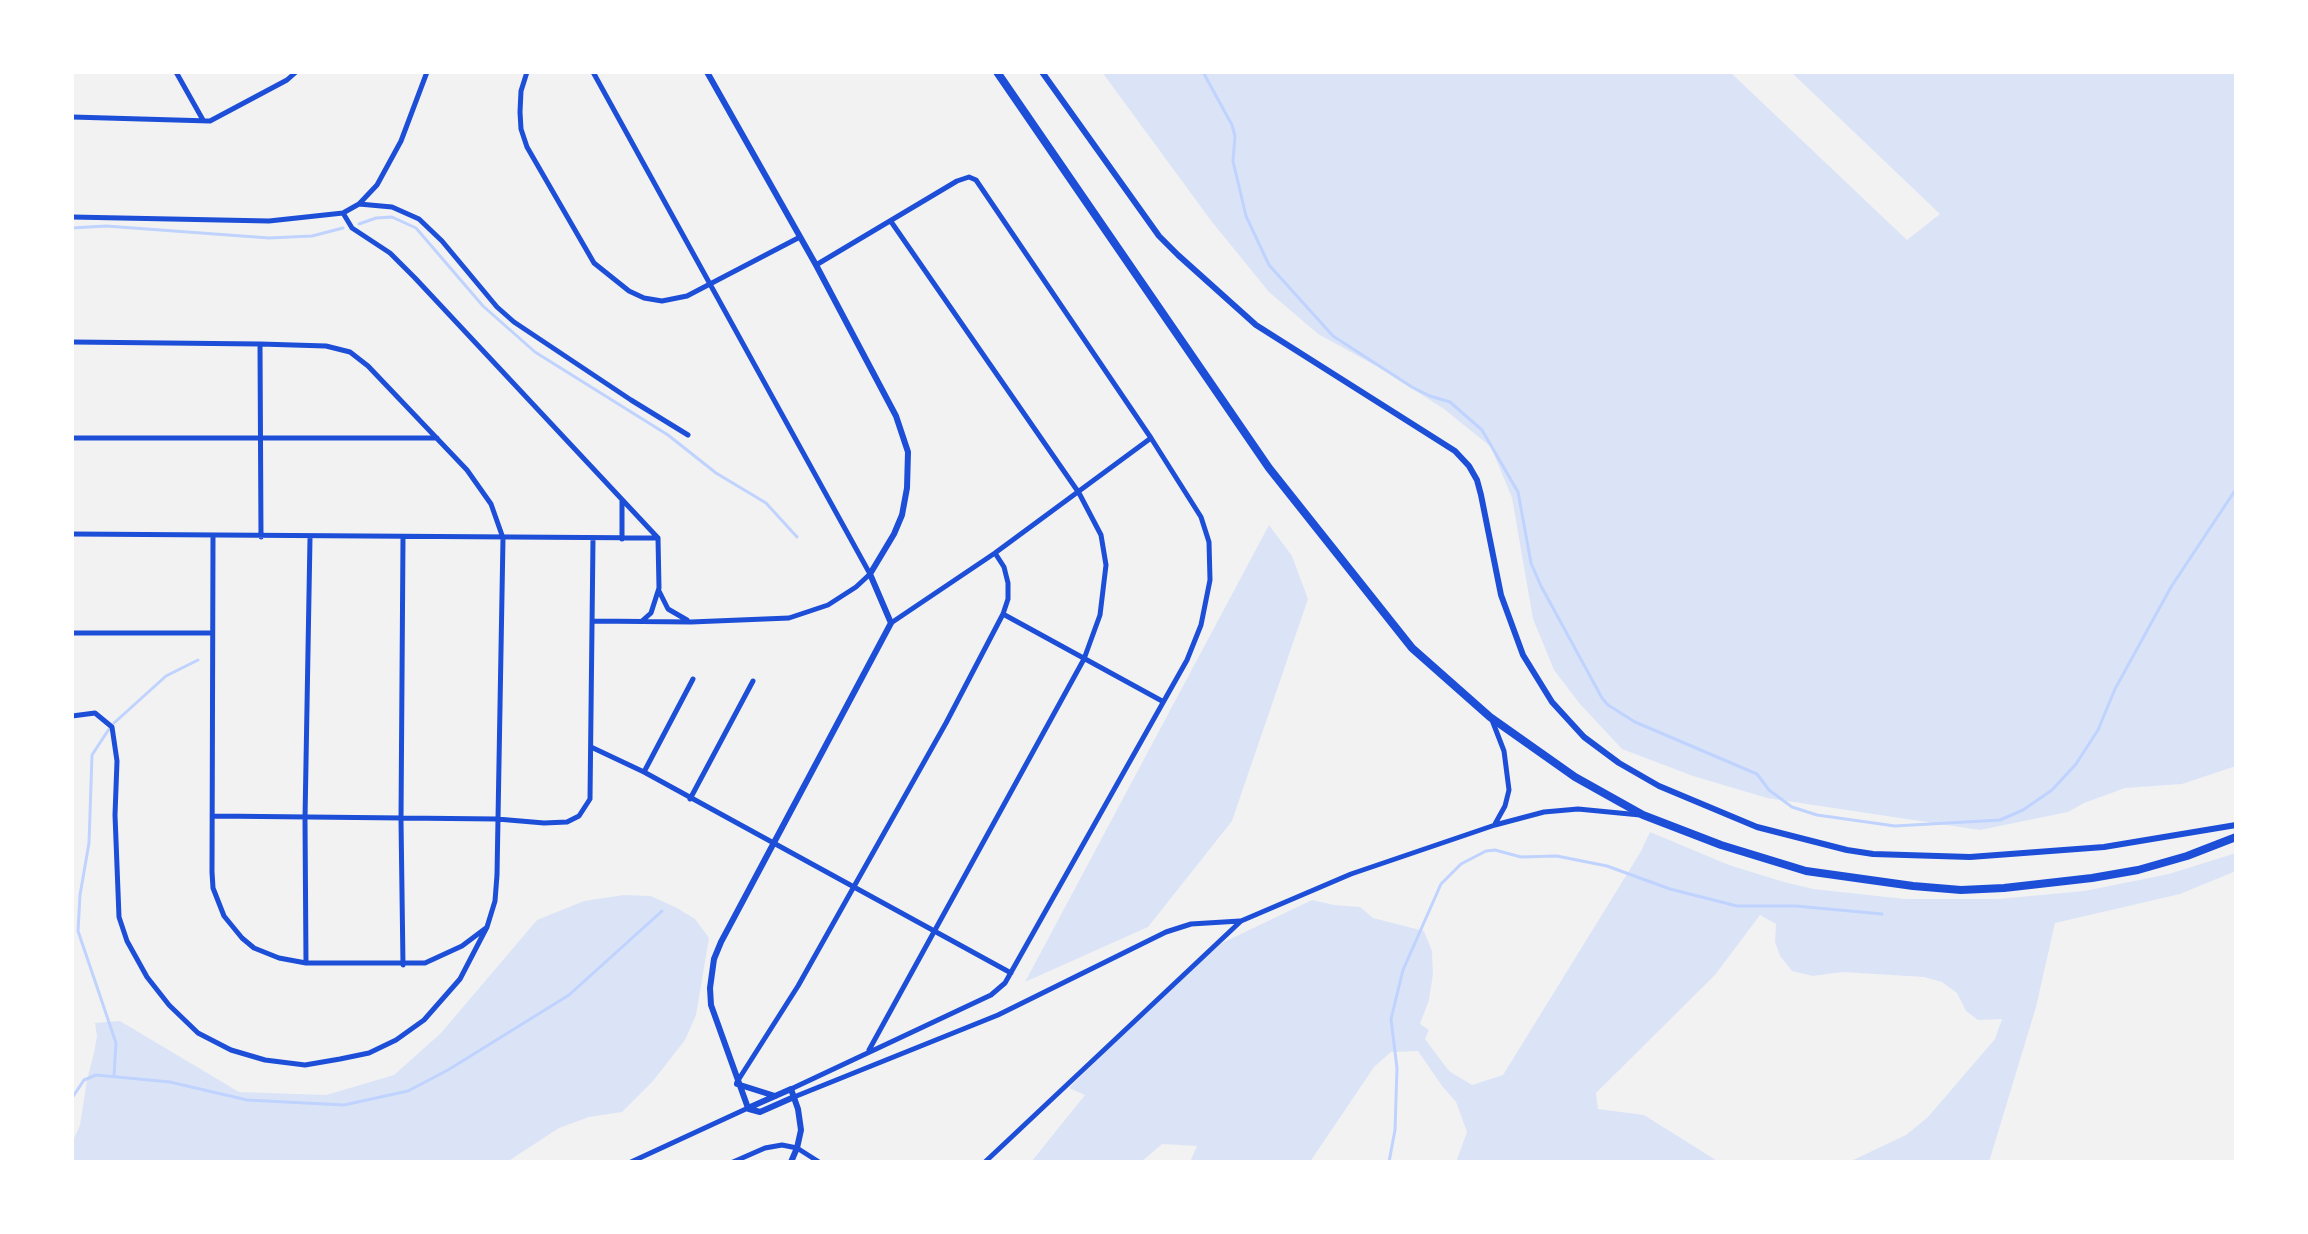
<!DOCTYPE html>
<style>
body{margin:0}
#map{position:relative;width:2308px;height:1234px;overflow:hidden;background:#f2f2f2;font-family:"PT Sans Narrow",sans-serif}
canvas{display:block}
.frame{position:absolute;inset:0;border:74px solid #fff;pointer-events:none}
</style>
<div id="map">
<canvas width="2308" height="1234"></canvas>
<div class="frame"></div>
</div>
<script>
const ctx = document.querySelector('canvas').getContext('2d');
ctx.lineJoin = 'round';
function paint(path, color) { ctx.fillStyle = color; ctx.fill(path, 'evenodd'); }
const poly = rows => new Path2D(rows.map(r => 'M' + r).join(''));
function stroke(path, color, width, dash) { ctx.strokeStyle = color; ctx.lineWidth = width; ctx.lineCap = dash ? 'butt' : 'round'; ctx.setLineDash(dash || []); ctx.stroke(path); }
const green = poly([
 [1102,72,1730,72,1907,240,1940,214,1791,72,2236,72,2236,766,2182,784,2125,788,2084,803,2068,812,1980,830,1767,798,1693,776,1622,749,1580,704,1554,670,1533,619,1512,498,1491,447,1444,409,1378,367,1318,334,1269,292,1212,222],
 [1269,525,1292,556,1308,599,1232,821,1148,927,1025,982],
 [1650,832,1729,865,1784,882,1813,889,1905,899,1998,899,2084,891,2169,874,2236,853,2236,871,2180,894,2055,923,2036,1007,1989,1162,1849,1162,1906,1135,1928,1117,1995,1039,2002,1019,1978,1020,1966,1011,1957,993,1942,982,1924,977,1842,972,1813,976,1792,971,1780,956,1775,942,1776,924,1760,915,1715,975,1596,1093,1598,1109,1644,1115,1719,1162,1456,1162,1467,1132,1456,1102,1442,1086,1418,1051,1391,1052,1374,1067,1310,1162,1190,1162,1197,1146,1162,1144,1141,1162,1031,1162,1085,1095,1069,1088,1149,1007,1222,943,1312,900,1334,905,1360,907,1373,918,1424,931,1432,951,1433,974,1429,1000,1420,1024,1429,1030,1425,1039,1449,1071,1472,1085,1503,1075,1640,853],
 [624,895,651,896,677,908,695,919,709,938,696,1015,685,1040,653,1081,622,1112,589,1117,559,1128,507,1162,72,1162,72,1143,80,1125,87,1080,94,1053,97,1036,95,1023,120,1021,239,1092,326,1095,394,1075,441,1033,537,920,584,901]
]);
const stream = poly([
 [1203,72,1232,125,1235,136,1233,161,1246,216,1269,265,1333,336,1412,387,1430,396,1450,402,1482,430,1518,492,1531,563,1541,586,1602,698,1608,705,1635,722,1757,774,1769,790,1792,807,1817,815,1895,826,2000,820,2023,810,2052,790,2076,764,2098,730,2115,689,2171,587,2236,489],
 [359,224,376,218,392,217,416,228,483,306,535,352,668,435,716,473,766,503,797,537],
 [72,228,106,226,269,238,312,236,343,228],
 [114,723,166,676,198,660],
 [109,729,92,755,89,843,80,895,78,931,116,1043,114,1076],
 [72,1098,84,1080,96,1075,170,1082,247,1100,344,1105,408,1091,448,1070,569,995,662,911],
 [1389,1162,1395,1130,1397,1068,1391,1019,1403,970,1441,884,1461,864,1486,851,1495,850,1521,857,1557,856,1607,866,1670,889,1737,906,1796,906,1882,914]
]);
const minor = poly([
 [176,72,203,120],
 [527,72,521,91,520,112,521,129,527,147,594,263,629,291,644,298,662,301,687,296,800,237],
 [72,117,210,121,287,80,296,72],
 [359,204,392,207,419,219,442,241,497,307,514,322,631,400,688,435],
 [343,213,359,204,377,185,401,141,427,72],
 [72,217,269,221,343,213,352,228,390,253,415,278,658,538],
 [72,342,260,344,326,346,350,352,368,366,467,470,491,504,503,538,497,875,495,901,487,927,460,979,424,1020,396,1040,369,1053,340,1059,305,1065,265,1060,231,1050,198,1033,169,1005,147,977,127,941,119,917,115,815,117,761,112,727,95,713,72,716],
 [260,344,261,537],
 [72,438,437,438],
 [72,534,658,538],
 [213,537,212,872,213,888,224,916,242,938,254,948,279,958,306,963,425,963,462,946,486,928],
 [403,537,401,820,403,965],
 [622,539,622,500],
 [659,591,668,609,687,620],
 [1003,614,1162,701],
 [593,621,691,622,789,618,828,605,856,587,870,574,593,72],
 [642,621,651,613,659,588,658,538],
 [891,623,995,553,1151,438],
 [72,633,212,633],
 [1492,720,1504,751,1509,790,1505,806,1495,824],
 [591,747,644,772,1011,973],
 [644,772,693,679],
 [690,799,753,681],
 [214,816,497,819,544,823,567,822,579,816,590,799,593,539],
 [306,963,305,819,310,538],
 [869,1050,1084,659,1100,615,1106,565,1101,535,1079,493,892,223],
 [737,1082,798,986,946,723,1003,614,1008,599,1008,583,1004,567,995,553],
 [791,1089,991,995,1005,983,1187,660,1201,625,1210,580,1209,542,1201,517,1151,438,976,180,969,177,957,181,816,265],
 [794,1097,998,1015,1166,932,1191,924,1240,921],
 [631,1162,748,1108],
 [733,1162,765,1148,782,1145,797,1148,819,1162],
 [985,1162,1241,921,1351,874,1495,825,1544,812,1578,809,1640,815]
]);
const tertiary = poly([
 [707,72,816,265,896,416,908,452,907,488,902,515,894,534,870,574,891,623,721,942,714,959,710,988,711,1005,748,1108],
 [1042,72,1159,236,1178,255,1256,325,1455,451,1469,466,1477,480,1481,495,1501,595,1523,655,1552,702,1584,737,1619,763,1659,786,1757,827,1847,850,1873,854,1970,857,2104,847,2236,825],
 [737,1084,775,1096],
 [748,1108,791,1089,798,1109,801,1130,797,1148,791,1162],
 [749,1109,760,1112,794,1097]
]);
const primary = poly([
 [997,72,1269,468,1412,648,1490,717,1575,777,1643,815,1721,845,1806,871,1913,886,1961,890,2004,888,2092,878,2138,870,2187,856,2236,837]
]);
paint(green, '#dbe4f7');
stroke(stream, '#bfd3fe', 3);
stroke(minor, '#1d4ed8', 5);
stroke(tertiary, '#1d4ed8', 6);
stroke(primary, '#1d4ed8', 8);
</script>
